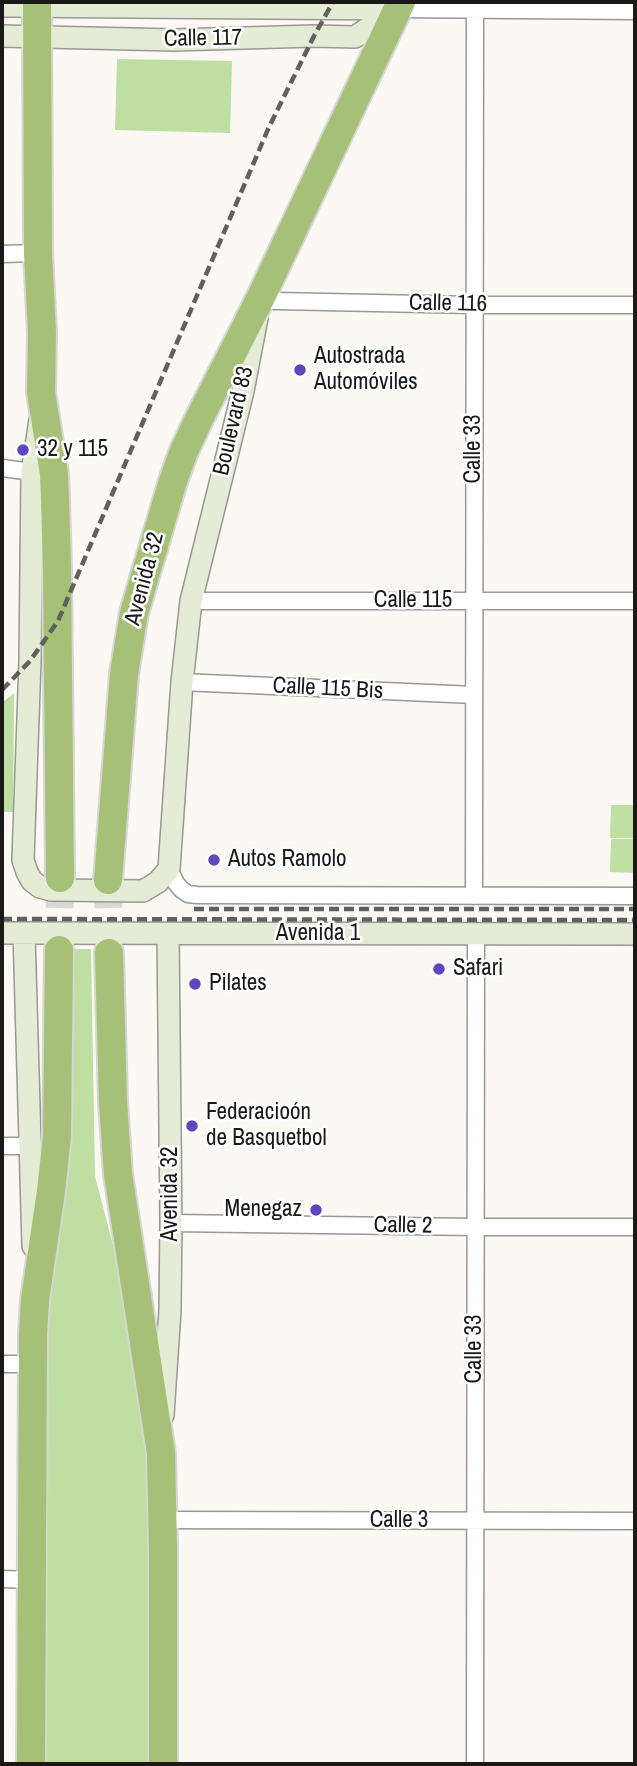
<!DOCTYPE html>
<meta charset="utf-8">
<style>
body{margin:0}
#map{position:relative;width:637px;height:1766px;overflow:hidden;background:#fcf9f5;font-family:"Archivo Narrow",sans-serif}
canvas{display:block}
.frame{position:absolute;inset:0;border:4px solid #1a1918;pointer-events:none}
</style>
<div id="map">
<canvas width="637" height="1766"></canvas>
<div class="frame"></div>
</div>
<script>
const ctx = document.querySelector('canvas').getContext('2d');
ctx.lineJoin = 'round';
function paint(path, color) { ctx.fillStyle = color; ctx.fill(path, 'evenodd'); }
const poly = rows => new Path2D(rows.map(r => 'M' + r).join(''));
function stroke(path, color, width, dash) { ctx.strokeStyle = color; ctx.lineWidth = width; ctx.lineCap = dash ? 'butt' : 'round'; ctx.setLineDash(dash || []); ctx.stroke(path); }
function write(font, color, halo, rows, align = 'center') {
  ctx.font = font + ' "Archivo Narrow",sans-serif'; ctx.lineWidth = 5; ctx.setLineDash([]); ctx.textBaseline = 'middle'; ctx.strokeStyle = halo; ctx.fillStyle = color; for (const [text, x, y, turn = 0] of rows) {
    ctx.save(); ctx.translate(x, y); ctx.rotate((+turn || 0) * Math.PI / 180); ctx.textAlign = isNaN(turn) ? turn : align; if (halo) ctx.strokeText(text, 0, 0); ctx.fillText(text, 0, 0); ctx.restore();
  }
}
const green = poly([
 [117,59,232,61,230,133,115,130],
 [14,693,13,812,2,812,2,703],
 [611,805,635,805,635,838,610,838],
 [611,839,635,839,635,873,610,872],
 [66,949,91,949,95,1176,146,1372,149,1764,47,1764,41,1324]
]);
const highwayTunnel = poly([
 [108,880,109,953],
 [59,950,60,878]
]);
const street = poly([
 [397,9,635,11],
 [2,254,38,253],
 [260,299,276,301,474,305,635,305],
 [2,468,32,472],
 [191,601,635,601],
 [182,682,474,695],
 [169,869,176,883,181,889,188,894,197,895,635,896],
 [474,896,475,2],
 [2,1146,31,1146],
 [171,1223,476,1227,635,1227],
 [2,1364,33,1364],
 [163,1520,635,1521],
 [2,1579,33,1580],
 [475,1764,476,935]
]);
const secondary = poly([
 [2,6,397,9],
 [2,36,174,40,314,36,355,37,397,9],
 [40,420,32,472,30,661,23,860,27,872,32,881,40,887,51,890,143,891,158,882,169,869,182,682,191,601,243,391,257,318],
 [2,933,635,934],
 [24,933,33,1246],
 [163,1415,170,1310,171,1223,168,934]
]);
const highway = poly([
 [37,2,38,253,42,333,41,392,54,474,55,500,57,568,60,878],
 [108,880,124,674,129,643,134,613,173,481,184,451,198,421,260,299,401,2],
 [109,953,113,1102,118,1174,161,1453,163,1548,163,1764],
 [31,1764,33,1334,35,1300,51,1191,57,1136,59,950]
]);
const rail = poly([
 [2,690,30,661,58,621,269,127,314,36,333,2],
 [194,909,635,909],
 [2,919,635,920]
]);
const markers = [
 [300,370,7,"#6145be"],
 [23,450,7,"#6145be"],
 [214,860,7,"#6145be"],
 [439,969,7,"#6145be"],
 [195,984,7,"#6145be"],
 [192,1126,7,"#6145be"],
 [316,1210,7,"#6145be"]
];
const streetNames = [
 ["Calle 117",203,39,-1],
 ["Calle 116",448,304,1],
 ["Boulevard 83",234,421,-77],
 ["Calle 33",474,449,-90],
 ["Avenida 32",145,579,-75],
 ["Calle 115",413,601],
 ["Calle 115 Bis",328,689,3],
 ["Avenida 1",318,934],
 ["Avenida 32",171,1194,-90],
 ["Calle 2",403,1226,1],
 ["Calle 33",475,1349,-90],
 ["Calle 3",399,1521]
];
const poiNames = [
 ["Autostrada",314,357],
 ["Automóviles",314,383],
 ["32 y 115",37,450],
 ["Autos Ramolo",228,860],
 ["Safari",453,969],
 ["Pilates",209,984],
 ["Federacioón",206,1113],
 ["de Basquetbol",206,1139],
 ["Menegaz",302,1210,"right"]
];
paint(green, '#bedea2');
stroke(highwayTunnel, '#dad7d4', 28, [28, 14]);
stroke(street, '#9a9794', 19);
stroke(secondary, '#9a9794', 24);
stroke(highway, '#d6d6d5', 32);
stroke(street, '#fff', 16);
stroke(secondary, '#e4ecd6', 21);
stroke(highway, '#a6c077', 28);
stroke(rail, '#61605e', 4.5, [10, 5]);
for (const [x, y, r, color] of markers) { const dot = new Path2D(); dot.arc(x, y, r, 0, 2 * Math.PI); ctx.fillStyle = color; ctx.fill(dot); stroke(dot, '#fff', 2.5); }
write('23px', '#1a1918', '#fff', streetNames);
write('23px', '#1a1918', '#fff', poiNames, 'left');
</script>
